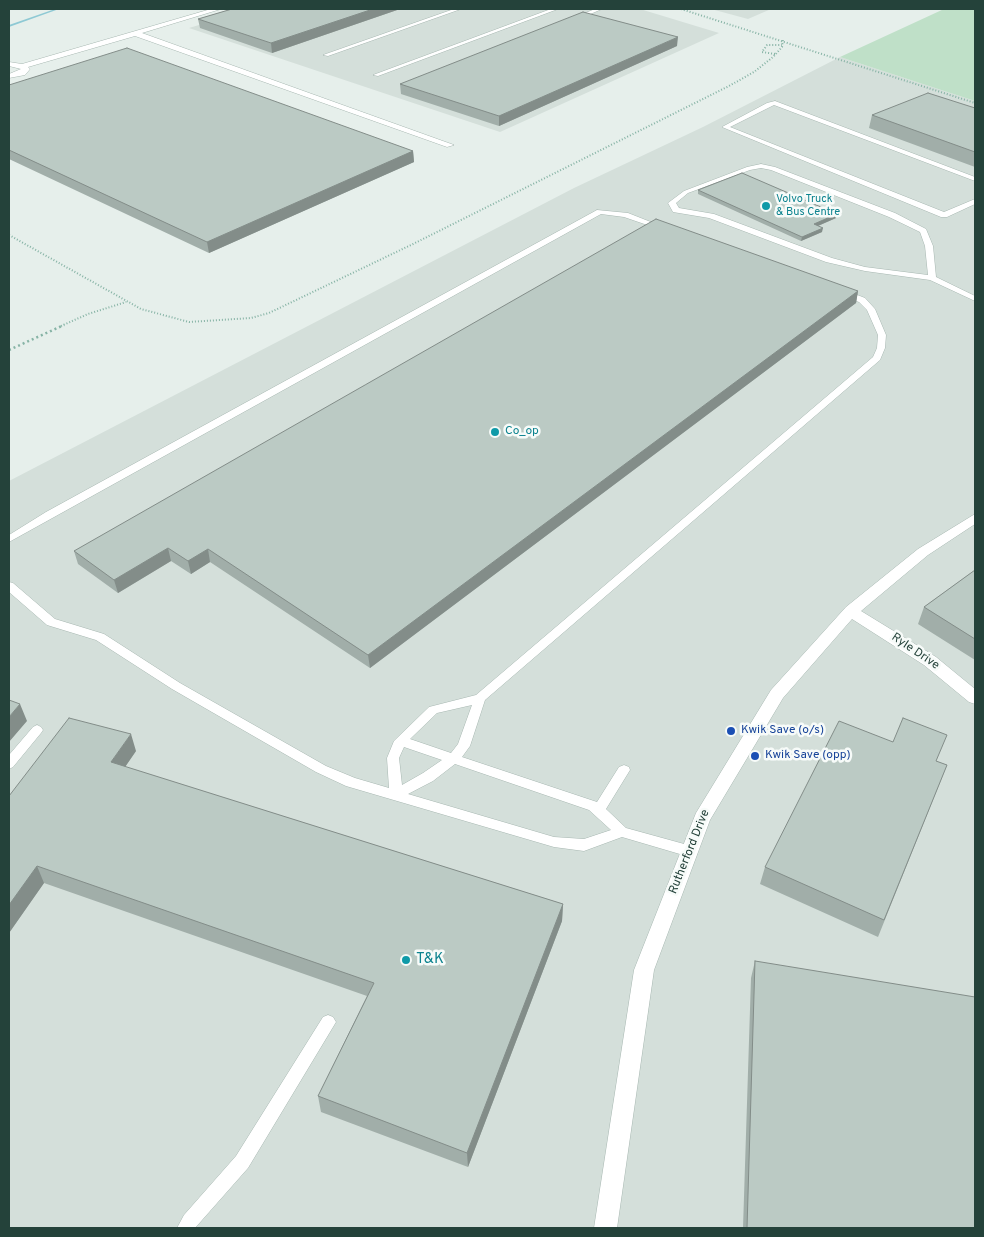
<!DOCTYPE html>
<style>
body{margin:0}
#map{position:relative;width:984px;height:1237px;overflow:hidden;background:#e6efeb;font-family:Overpass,sans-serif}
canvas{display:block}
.frame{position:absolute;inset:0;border:10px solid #24423a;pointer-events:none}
</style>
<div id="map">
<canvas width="984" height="1237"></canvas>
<div class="frame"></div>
</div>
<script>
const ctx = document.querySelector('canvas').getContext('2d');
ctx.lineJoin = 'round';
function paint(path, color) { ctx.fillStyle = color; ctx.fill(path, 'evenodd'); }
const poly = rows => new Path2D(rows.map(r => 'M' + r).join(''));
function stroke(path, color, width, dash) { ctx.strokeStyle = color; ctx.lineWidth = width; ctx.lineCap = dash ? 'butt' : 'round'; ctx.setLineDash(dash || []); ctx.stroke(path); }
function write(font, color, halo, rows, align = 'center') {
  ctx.font = font + ' Overpass,sans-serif'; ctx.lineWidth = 5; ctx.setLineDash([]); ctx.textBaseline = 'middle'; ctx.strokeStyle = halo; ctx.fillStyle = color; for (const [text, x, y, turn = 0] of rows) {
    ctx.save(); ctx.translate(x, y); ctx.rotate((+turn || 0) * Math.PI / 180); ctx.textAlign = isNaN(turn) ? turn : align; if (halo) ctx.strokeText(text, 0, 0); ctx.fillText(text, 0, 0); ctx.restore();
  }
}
const built = poly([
 [252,9,640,9,719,33,500,132,189,28],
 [711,9,771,9,748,19],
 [840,57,975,101,975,1228,9,1228,9,481,574,188,703,127]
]);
const green = poly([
 [944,9,975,9,975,101,840,57]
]);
const stream = poly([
 [55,9,59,9,9,27,9,25,55,9]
]);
const pathFar1 = poly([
 [681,9,975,103],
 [775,54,762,52,767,45,782,45],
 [9,235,141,309,189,322,251,318,269,313,413,244,729,86,754,72,773,57,782,47,783,40],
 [61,326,88,314,126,302]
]);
const path = poly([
 [9,350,64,325]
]);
const service = poly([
 [454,9,461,9,328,56,323,55,454,9],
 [551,9,558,9,378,76,373,75,551,9],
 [595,9,602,9,588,15,583,14,595,9],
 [775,101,975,177,975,181,774,105,730,127,944,212,975,199,975,204,947,217,941,217,722,127,767,103,775,101],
 [761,164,775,167,895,213,926,229,933,246,936,277,975,296,975,301,930,280,865,271,826,262,709,218,673,212,668,203,684,191,747,167,761,164],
 [761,168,771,170,889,217,920,232,925,246,928,275,865,267,832,258,714,214,679,208,676,203,688,193,750,170,761,168],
 [597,210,628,213,666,228,662,230,624,217,601,214,9,542,9,535,46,512,597,210],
 [841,291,847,291,865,298,875,309,886,335,885,348,880,360,485,700,470,746,462,757,597,802,619,767,624,765,629,767,630,770,606,809,626,828,695,847,697,851,695,855,690,857,622,837,584,851,554,847,346,786,316,772,172,689,96,640,47,625,9,592,9,582,13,583,55,619,104,634,180,683,326,766,355,778,389,788,387,758,394,741,429,707,476,695,873,357,877,348,878,335,867,310,859,302,841,295,841,291],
 [472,705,458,744,451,753,410,739,437,713,472,705],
 [404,747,442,760,423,773,402,785,399,758,404,747],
 [455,764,589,810,611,830,584,839,554,837,408,794,433,781,455,764],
 [37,725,41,727,43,730,41,733,13,767,9,769,9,755,33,727,37,725],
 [328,1015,333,1017,336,1022,333,1027,248,1168,195,1228,177,1228,184,1215,236,1156,323,1017,328,1015]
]);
const minor = poly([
 [211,9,221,9,142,33,454,145,447,147,135,36,28,67,30,69,25,75,9,78,9,74,21,69,9,66,9,62,22,64,211,9],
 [975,514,975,524,928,555,861,611,936,657,975,689,975,704,969,702,924,665,852,619,783,698,710,820,654,970,617,1228,594,1228,634,970,696,813,771,690,846,607,918,549,975,514]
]);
const wall = poly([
 [232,9,400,9,272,53,200,28,198,19],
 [677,46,499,126,401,94,400,84],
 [9,85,413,151,414,162,209,253,9,159],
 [975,108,975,167,869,128,872,115],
 [698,190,836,218,818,226,822,232,801,241,698,194],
 [858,291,856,303,370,668,210,562,191,574,171,561,118,593,78,564,74,551],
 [975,570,975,660,918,624,924,607],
 [136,751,125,767,563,904,562,921,468,1167,321,1112,318,1096,367,996,44,883,9,933,9,796],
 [936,761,947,765,878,937,760,884,765,867],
 [755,961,975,1228,743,1228,751,978]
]);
const shadedWall = poly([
 [373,9,400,9,272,53,271,43],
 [678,37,677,46,499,126,499,116],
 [413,151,414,162,209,253,207,242],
 [837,214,836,218,813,228,814,224],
 [823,228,822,232,801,241,802,237],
 [858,291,856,303,370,668,368,655],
 [168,548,171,561,118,593,114,580],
 [208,549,210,562,191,574,188,561],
 [20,704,27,721,9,742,9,717],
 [131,734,136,751,116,780,111,762],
 [37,866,44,883,9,933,9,905],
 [563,904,562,921,468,1167,467,1153]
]);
const building = poly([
 [232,9,373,9,271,43,198,19,232,9],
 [583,12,678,37,499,116,400,84,583,12],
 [127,48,413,151,207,242,9,150,9,85,127,48],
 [928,93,975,108,975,152,872,115,928,93],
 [742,173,837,214,814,224,823,228,802,237,698,190,742,173],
 [656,219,858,291,368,655,208,549,188,561,168,548,114,580,74,551,656,219],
 [975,570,975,639,924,607,975,570],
 [9,700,20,704,9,717,9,700],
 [69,718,131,734,111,762,563,904,467,1153,318,1096,374,983,37,866,9,905,9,796,69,718],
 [903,718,947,735,936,761,947,765,884,920,765,867,839,721,893,742,903,718],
 [755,961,975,997,975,1228,747,1228,755,961]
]);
const markers = [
 [766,206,5,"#0f9aa8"],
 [495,432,5,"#0f9aa8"],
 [731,731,5,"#1a4fb4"],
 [755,756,5,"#1a4fb4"],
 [406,960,5,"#0f9aa8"]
];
const farCulturenames = [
 ["Volvo Truck",776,200],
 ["& Bus Centre",776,213]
];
const cultureNames = [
 ["Co_op",505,432]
];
const streetNames = [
 ["Ryle Drive",915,652,34],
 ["Rutherford Drive",690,852,-68]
];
const transitNames = [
 ["Kwik Save (o/s)",741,731],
 ["Kwik Save (opp)",765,756]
];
const nearCulturenames = [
 ["T&K",416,960]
];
paint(built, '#d4dfda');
paint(green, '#bfe0c8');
paint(stream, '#8ec9d4');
stroke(service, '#a8b8b2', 1);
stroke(minor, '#a8b8b2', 1);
stroke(pathFar1, '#86b3a5', 2, [1, 2]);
stroke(path, '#86b3a5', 2.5, [2, 3]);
paint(service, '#fff');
paint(minor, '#fff');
paint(wall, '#a1aea9');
paint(shadedWall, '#838d89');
paint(building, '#bbcac4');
stroke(building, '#838d89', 1);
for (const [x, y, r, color] of markers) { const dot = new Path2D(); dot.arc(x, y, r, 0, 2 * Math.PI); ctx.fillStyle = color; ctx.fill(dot); stroke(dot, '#f7fbf9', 2); }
write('11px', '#0d838f', '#f7fbf9', farCulturenames, 'left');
write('12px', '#0d838f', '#f7fbf9', cultureNames, 'left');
write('12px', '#24423a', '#f7fbf9', streetNames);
write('12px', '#164399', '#f7fbf9', transitNames, 'left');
write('15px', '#0d838f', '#f7fbf9', nearCulturenames, 'left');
</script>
